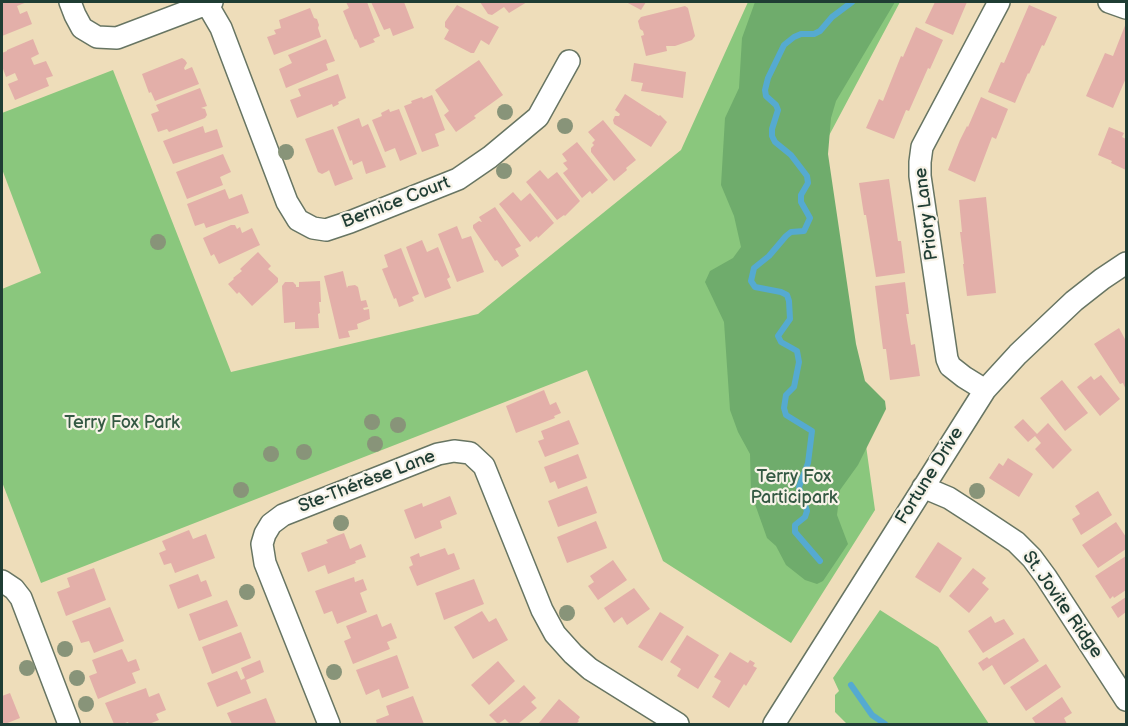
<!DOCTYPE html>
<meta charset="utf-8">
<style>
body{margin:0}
#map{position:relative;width:1128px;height:726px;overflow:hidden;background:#eeddba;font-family:"Balsamiq Sans",sans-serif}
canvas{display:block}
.frame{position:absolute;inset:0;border:3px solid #1f3d34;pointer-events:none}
</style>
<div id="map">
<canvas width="1128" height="726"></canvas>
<div class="frame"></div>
</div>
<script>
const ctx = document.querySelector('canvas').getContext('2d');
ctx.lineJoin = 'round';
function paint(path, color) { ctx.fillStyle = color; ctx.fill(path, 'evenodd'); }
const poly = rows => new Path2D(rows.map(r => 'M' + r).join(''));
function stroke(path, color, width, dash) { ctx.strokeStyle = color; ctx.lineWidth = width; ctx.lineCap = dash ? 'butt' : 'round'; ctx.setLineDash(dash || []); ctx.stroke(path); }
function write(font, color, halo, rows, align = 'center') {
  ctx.font = font + ' "Balsamiq Sans",sans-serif'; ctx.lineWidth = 4.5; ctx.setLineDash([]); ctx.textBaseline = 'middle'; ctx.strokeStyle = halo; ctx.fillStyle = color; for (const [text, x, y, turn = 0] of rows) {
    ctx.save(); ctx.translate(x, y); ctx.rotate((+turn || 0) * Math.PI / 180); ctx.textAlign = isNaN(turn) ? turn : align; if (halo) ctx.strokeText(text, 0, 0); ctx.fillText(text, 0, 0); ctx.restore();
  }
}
const green = poly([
 [748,2,900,2,824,145,875,510,791,643,663,561,587,370,41,583,2,482,2,289,41,273,2,169,2,113,113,70,231,372,478,314,681,150],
 [880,610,938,647,989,724,847,724,835,712,835,695,839,691,833,678]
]);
const forest = poly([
 [755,2,895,2,836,101,831,118,828,154,856,344,865,381,885,401,886,409,858,465,840,490,837,515,848,544,823,581,817,584,805,580,786,565,776,546,767,538,751,493,750,454,738,432,730,410,724,322,705,282,710,271,733,258,741,247,734,216,721,185,725,118,739,88,742,38]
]);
const stream = poly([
 [820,561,795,532,795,525,805,517,807,511,799,487,808,463,812,431,786,415,784,408,786,395,794,387,799,362,797,351,781,342,778,336,790,319,789,301,787,295,781,292,755,287,751,281,754,268,769,256,786,236,791,232,804,231,810,218,801,202,801,195,808,183,807,176,791,155,775,142,772,136,772,129,778,110,776,105,766,96,765,90,768,78,784,45,794,37,801,34,814,34,820,31,832,17,852,2],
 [851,685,872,715,885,724]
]);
const building = poly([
 [2,2,27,2,17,6,20,14,27,11,32,24,2,36],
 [346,2,367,2,380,36,373,39,375,42,360,48,356,39,355,40,343,11,349,8],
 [371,2,404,2,414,28,393,36,390,28,384,30],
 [480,2,527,2,509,13,504,7,492,15,488,14],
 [626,2,646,2,641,10],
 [935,2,967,2,953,35,925,23],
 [457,5,499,27,489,45,481,40,474,53,471,53,444,39,449,30,445,27,445,22],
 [1029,5,1057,17,1044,46,1042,45,1029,74,1028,73,1015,103,988,92,1001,62,1004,63],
 [685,6,688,8,695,36,692,40,675,46,666,46,667,51,646,56,641,36,644,35,643,31,640,29,638,21,641,17],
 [310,8,314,18,317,19,319,25,318,28,321,37,274,55,267,37,276,34,274,30,281,28,279,20],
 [1126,23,1126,78,1113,108,1086,96,1105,53,1113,56],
 [916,27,943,40,930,69,928,68,909,111,906,110,894,139,866,128,879,99,883,101,901,56,903,57],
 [33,39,39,54,31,58,34,65,46,61,53,76,46,78,49,86,15,100,8,84,18,80,15,73,6,77,2,66,2,53,7,51,7,50],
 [326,39,335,61,326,64,328,70,286,88,279,69,292,63,288,55],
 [182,58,185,60,187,63,184,68,185,70,192,67,199,84,155,101,151,92,149,93,142,74],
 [479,60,503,95,474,116,476,118,456,132,444,115,449,111,435,90],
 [634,63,686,72,683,98,641,91,643,83,631,81],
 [338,74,346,98,338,102,339,104,333,107,332,104,297,118,290,100,301,96,298,89],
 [200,88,207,106,201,108,205,109,207,115,205,118,169,132,167,129,158,132,151,114,159,111,156,105],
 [625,94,659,116,660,115,667,122,651,147,614,124,613,120,615,116,619,116,620,114,615,110],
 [432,95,445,130,435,134,439,146,422,152,404,106,412,103,411,101,422,97,423,99],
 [981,97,1008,109,996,139,992,137,975,182,948,170,960,140,967,126,968,127],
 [389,109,390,112,399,109,417,154,400,161,395,148,385,152,372,120,382,116,381,113],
 [359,118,362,127,368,124,386,167,366,174,362,161,353,165,352,160,350,161,337,127],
 [603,120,636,160,626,168,627,170,614,181,591,152,591,148,594,145,592,143,595,140,588,132],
 [203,126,205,133,217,129,223,147,173,164,163,141],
 [1109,127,1124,133,1122,137,1126,139,1126,170,1111,163,1112,161,1098,155],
 [333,129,353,179,335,186,329,170,328,171,322,174,318,172,305,139],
 [577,142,608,180,592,194,590,191,582,198,563,173,568,169,563,163,567,161,562,154],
 [223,154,231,172,220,177,223,185,187,199,176,172],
 [540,170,548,179,557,172,580,201,565,216,564,215,557,220,526,182],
 [889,179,898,241,901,241,905,273,876,277,866,215,864,215,859,183],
 [225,189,229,199,242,194,249,213,206,228,204,223,195,226,187,204],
 [513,192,521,201,530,193,554,223,538,238,537,236,530,242,499,204],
 [986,197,996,293,967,296,963,264,964,264,960,232,962,232,959,200],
 [495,207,521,246,515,249,519,256,502,267,497,260,495,261,473,228,473,225,479,221,482,222,479,217],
 [231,225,235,225,237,229,240,227,242,233,252,228,260,245,219,264,214,254,211,256,203,238],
 [457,226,462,239,471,236,484,272,457,282,438,234],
 [422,240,427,252,438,247,450,277,447,279,451,288,425,298,406,247],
 [401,248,419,294,412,297,414,301,399,307,396,298,394,299,382,269,388,267,384,255],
 [258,252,271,266,268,269,278,278,278,282,252,306,239,292,237,294,228,284,234,279,233,278,242,271,240,269],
 [343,271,347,288,348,286,355,285,358,287,361,301,366,300,368,307,363,308,364,310,369,309,370,319,357,324,358,329,348,331,350,337,339,339,324,276],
 [320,281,321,302,319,302,320,313,318,314,319,328,295,329,295,322,284,323,282,286,285,282,293,282,296,285,296,287,299,287,299,282],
 [905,282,909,314,906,314,911,345,915,344,920,376,890,380,886,349,883,349,875,286],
 [1119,328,1126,341,1126,390,1123,383,1120,384,1094,344],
 [1101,375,1120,399,1100,416,1077,387,1091,376,1094,380],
 [1062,380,1088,413,1065,431,1040,398],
 [544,390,550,405,556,402,561,413,554,416,555,418,516,433,506,406],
 [1023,419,1037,434,1048,423,1072,450,1053,469,1035,449,1041,443,1035,436,1028,442,1014,427],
 [569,420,579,444,545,457,538,441,544,439,541,431],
 [578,454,587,478,558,489,555,481,550,483,544,467],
 [1008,458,1033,474,1019,497,989,478,999,463,1003,466],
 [587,486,597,513,558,527,548,501],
 [1098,491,1112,515,1081,535,1072,519,1080,514,1075,506],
 [450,496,457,514,440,521,442,528,415,539,404,510,422,503,423,507],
 [596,521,607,548,567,563,557,537],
 [1116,522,1126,537,1126,549,1098,568,1082,545],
 [189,530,193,539,206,534,215,558,175,573,171,563,164,565,159,553,166,550,162,541],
 [344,533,350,549,361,544,366,557,355,561,356,563,328,574,325,565,308,572,301,553,328,543,326,540],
 [938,542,962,558,940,593,915,577],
 [445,548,448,555,454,553,460,569,417,586,409,567,413,565,410,557,419,553,420,557],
 [1126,556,1126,590,1114,598,1113,596,1110,599,1095,576],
 [613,560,627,580,598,600,588,586,594,582,590,576],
 [94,568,106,600,66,616,57,592,70,587,67,578],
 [973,568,986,578,982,583,989,589,969,613,949,596],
 [198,574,201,582,206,580,212,596,178,609,169,585],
 [354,577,355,582,363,579,367,590,360,593,367,612,337,624,332,611,324,614,315,591],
 [474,579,484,604,444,620,435,593],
 [634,588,650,609,627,625,622,617,614,623,604,608],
 [1126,597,1126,612,1118,618,1111,607],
 [227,600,238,626,199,641,189,614],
 [110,607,124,641,94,653,89,641,81,643,72,621],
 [482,611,489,622,496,618,508,640,473,659,454,627],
 [660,612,684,627,662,661,638,647],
 [377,614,382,627,391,623,397,638,387,642,390,649,353,664,344,641,351,638,346,626],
 [991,616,995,623,1004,619,1014,634,983,653,968,631],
 [241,632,251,658,212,674,202,647],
 [687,635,719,655,698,689,677,676,681,669,670,662],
 [1024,638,1039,661,1004,685,992,665,983,671,978,663,987,657,989,659,1020,640],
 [122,649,128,662,136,659,140,670,132,673,136,683,98,699,89,676,97,673,92,660],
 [730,652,748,663,750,660,755,663,753,666,757,668,746,686,744,684,729,708,712,697,721,681,714,677],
 [397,655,409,688,382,698,379,689,366,695,356,670],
 [260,660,264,672,246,680,251,693,217,707,207,683,237,671,241,680,245,678,241,668],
 [498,661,515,681,489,705,471,685],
 [1046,664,1061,687,1026,711,1010,687],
 [524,685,536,698,531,702,537,708,518,724,510,724,505,719,498,724,489,715],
 [146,688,149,697,159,693,166,710,156,714,159,720,149,724,129,724,128,722,122,724,114,724,105,703],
 [10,693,20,718,5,724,2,724,2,696],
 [413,696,424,724,377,724,376,720,389,715,386,706],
 [1062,697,1072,713,1064,718,1067,724,1036,724,1032,718],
 [266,698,276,723,273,724,232,724,227,713],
 [559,699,580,717,578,720,579,721,576,724,538,724]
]);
const minor = poly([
 [70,2,75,15,82,28,97,37,117,38,212,2],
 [1109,2,1126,8],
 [207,4,221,28,287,202,298,220,313,228,326,230,350,222,458,179,490,157,538,117,569,61],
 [985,390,964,377,950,366,947,359,920,176,920,162,922,147,999,2],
 [923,487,949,498,980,518,1016,542,1032,558,1046,577,1126,700],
 [2,581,14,589,21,598,69,724],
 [329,724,265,563,262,544,265,534,271,524,283,515,438,454,454,451,470,453,484,466,542,610,555,634,573,654,590,669,678,724],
 [774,724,985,390,1018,354,1074,301,1102,279,1126,263]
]);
const trees = [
 [505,112],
 [565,126],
 [286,152],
 [504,171],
 [158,242],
 [372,422],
 [398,425],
 [375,444],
 [304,452],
 [271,454],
 [241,490],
 [977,491],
 [341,523],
 [247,592],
 [567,613],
 [65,649],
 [27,668],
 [334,672],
 [77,678],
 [86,704]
];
const streetNames = [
 ["Bernice Court",396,203,-21],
 ["Priory Lane",927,214,-97],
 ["Fortune Drive",930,476,-58],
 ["Ste-Thérèse Lane",367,482,-21],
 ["St. Jovite Ridge",1062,605,55]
];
const parkNames = [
 ["Terry Fox Park",122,423],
 ["Terry Fox",794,477],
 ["Participark",794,498]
];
paint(green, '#8ac77d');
paint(forest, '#6fac6c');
stroke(stream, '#55aad1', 6);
paint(building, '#e3afa9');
stroke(minor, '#677563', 24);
stroke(minor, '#fff', 21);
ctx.fillStyle = '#889479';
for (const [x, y] of trees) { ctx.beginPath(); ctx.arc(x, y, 8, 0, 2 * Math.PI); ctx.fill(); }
write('18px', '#1f3d34', '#f7f3e8', streetNames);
write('18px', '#345943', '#f7f3e8', parkNames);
</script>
